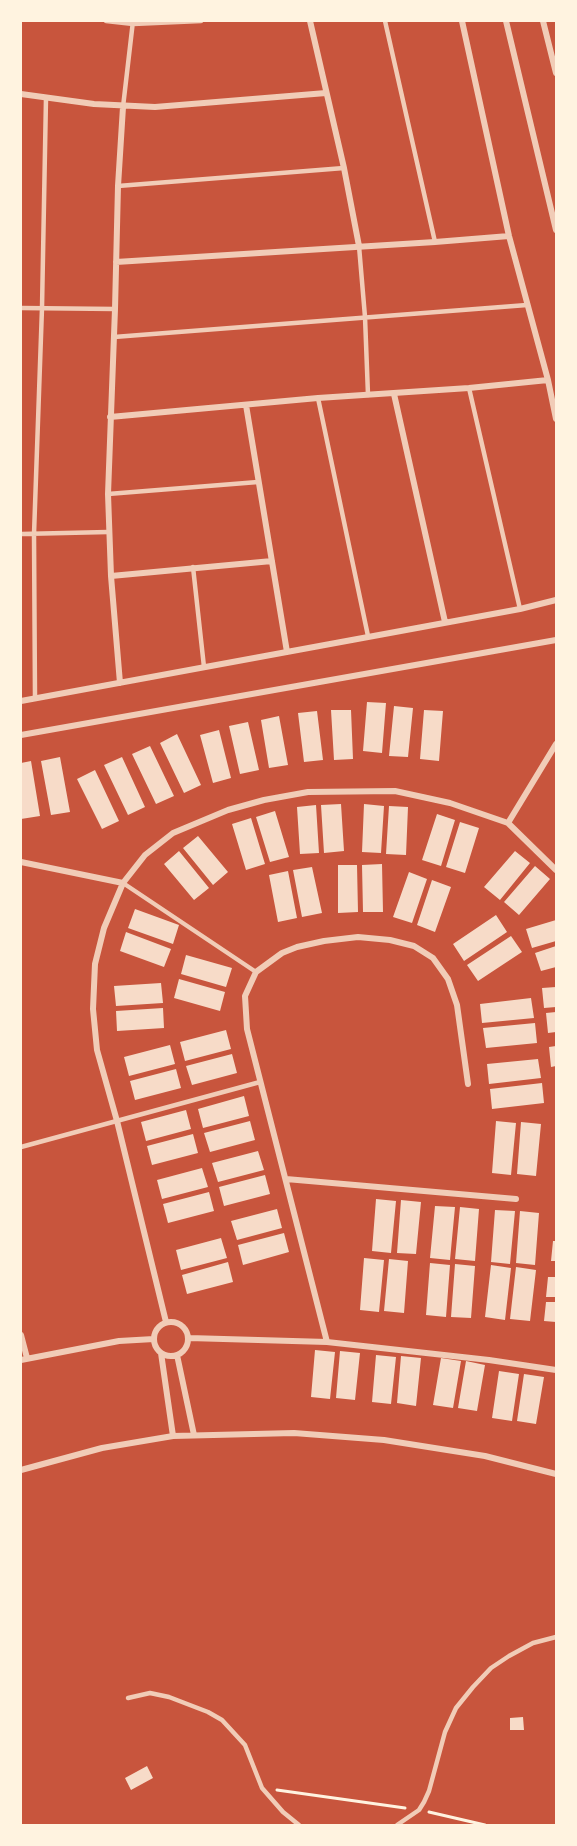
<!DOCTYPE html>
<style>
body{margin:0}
#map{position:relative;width:577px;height:1846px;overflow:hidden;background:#c8553d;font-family:"Nunito Sans",sans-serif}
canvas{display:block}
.frame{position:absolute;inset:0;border:22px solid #fff3e0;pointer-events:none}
</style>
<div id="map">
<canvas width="577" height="1846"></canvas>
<div class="frame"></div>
</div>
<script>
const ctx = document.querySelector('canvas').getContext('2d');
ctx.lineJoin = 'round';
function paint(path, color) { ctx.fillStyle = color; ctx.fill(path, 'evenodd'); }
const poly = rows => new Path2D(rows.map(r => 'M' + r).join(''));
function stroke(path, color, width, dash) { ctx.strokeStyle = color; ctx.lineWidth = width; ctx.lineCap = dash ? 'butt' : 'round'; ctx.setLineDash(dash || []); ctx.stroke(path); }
const building = poly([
 [367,702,386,703,382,753,363,751],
 [394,706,413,708,408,757,389,756],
 [331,710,351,710,353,759,334,760],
 [424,710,443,711,439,761,420,759],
 [317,711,323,760,304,762,298,713],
 [279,716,288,765,269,768,261,720],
 [248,722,259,770,240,774,229,726],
 [219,730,231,778,213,783,200,735],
 [177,734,201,785,184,793,160,743],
 [150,746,174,796,156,804,132,754],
 [60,757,70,812,51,815,41,761],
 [122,757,145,807,128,815,104,765],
 [31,761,40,816,21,819,21,763],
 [95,770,119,821,102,829,77,779],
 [341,804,344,851,324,853,321,805],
 [364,804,384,806,381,853,362,852],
 [316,805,319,853,300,854,297,807],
 [389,806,408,807,406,855,386,854],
 [275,811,289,857,270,862,256,817],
 [437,814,455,820,441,866,422,860],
 [251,818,265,864,246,870,232,824],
 [460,822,479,828,465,873,446,867],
 [198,836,228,872,213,885,183,848],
 [179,851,209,888,194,900,164,864],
 [515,851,530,863,500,900,484,887],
 [382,864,383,912,363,912,362,865],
 [338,865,357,865,358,912,338,913],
 [535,866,550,879,519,915,504,902],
 [312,867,322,913,302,917,293,870],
 [288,871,297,918,278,922,269,875],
 [409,872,427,879,412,923,393,917],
 [432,880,451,887,435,932,417,925],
 [135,909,179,925,173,944,128,928],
 [496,915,507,932,464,961,453,944],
 [556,920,556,941,532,948,526,929],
 [126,932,171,949,164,967,120,951],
 [511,936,522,952,478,981,467,965],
 [556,946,556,967,541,971,535,953],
 [186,955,232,968,226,987,181,974],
 [179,979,225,992,220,1011,174,998],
 [161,983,163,1003,116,1006,114,986],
 [556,987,556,1007,544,1008,542,988],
 [531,998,534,1018,482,1023,480,1004],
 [163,1008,164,1028,117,1031,116,1011],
 [556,1012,556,1032,548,1033,546,1013],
 [535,1023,537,1043,486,1048,483,1028],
 [226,1030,231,1049,185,1061,180,1042],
 [170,1045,175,1064,129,1076,124,1057],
 [556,1046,556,1066,551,1067,549,1047],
 [232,1054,237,1073,192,1085,186,1066],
 [538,1059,541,1078,489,1084,487,1064],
 [176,1069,181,1088,135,1100,130,1081],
 [542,1083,544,1103,492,1109,490,1089],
 [244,1096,249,1116,203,1128,198,1109],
 [186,1110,191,1129,146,1141,141,1122],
 [250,1121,255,1140,210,1152,204,1133],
 [496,1121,516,1123,511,1175,492,1173],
 [521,1122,541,1124,536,1176,517,1174],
 [193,1134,198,1153,152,1165,147,1146],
 [258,1151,264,1170,218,1182,212,1163],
 [202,1168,208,1187,162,1199,157,1180],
 [265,1175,270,1194,224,1206,219,1187],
 [209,1192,214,1211,168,1223,163,1204],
 [376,1199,396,1201,391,1253,372,1251],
 [401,1200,421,1202,416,1254,397,1253],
 [435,1206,455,1207,450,1260,430,1258],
 [460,1207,479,1209,475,1261,455,1259],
 [277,1209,282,1228,237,1240,231,1221],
 [495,1210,515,1211,510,1264,491,1262],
 [520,1211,539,1213,535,1265,516,1263],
 [284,1233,289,1252,243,1265,238,1245],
 [221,1238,227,1258,181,1270,176,1250],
 [553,1241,556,1241,556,1261,551,1261],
 [364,1258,384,1260,379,1312,360,1310],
 [389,1259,408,1261,404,1313,384,1311],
 [228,1262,233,1282,187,1294,182,1275],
 [430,1263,450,1265,446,1317,426,1315],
 [455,1264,475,1266,471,1318,451,1317],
 [491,1265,511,1268,505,1320,485,1317],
 [516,1267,536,1270,530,1321,510,1319],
 [548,1277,556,1277,556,1297,546,1297],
 [546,1302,556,1302,556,1322,544,1321],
 [315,1350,335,1352,330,1399,311,1397],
 [340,1351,360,1353,355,1400,336,1398],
 [376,1355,396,1357,391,1404,372,1402],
 [401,1356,421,1358,416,1406,397,1403],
 [441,1358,461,1361,453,1408,433,1405],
 [466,1361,485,1365,477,1411,458,1408],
 [499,1371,519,1374,512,1421,492,1418],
 [524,1374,544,1377,536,1424,517,1421],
 [523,1717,524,1730,510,1730,510,1718],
 [147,1766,153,1778,131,1790,125,1778]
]);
const path = poly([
 [277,1790,405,1808],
 [429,1812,485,1825]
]);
const service = poly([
 [106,21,133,24,201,21],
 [385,21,435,242],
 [123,107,133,21],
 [118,186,344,168],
 [359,246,365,317,368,395],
 [21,308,115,309],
 [114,337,527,305],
 [469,388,520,609],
 [318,398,368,636],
 [108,494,258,482],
 [21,534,108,532],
 [193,567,204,667],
 [35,698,34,534,42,308,46,98],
 [123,883,256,972],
 [21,1147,260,1082],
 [128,1698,150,1693,169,1697,208,1712,222,1720,245,1745,262,1788,283,1812,299,1825],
 [397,1825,419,1810,424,1802,429,1791,445,1732,456,1708,473,1687,491,1668,509,1656,533,1643,556,1637]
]);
const minor = poly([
 [310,21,344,168,359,246],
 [462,21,509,236,548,380,556,419],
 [506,21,556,230],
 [543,21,556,73],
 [21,94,94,104,155,107,326,93],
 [116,262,435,242,509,236],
 [394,394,445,622],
 [246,405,287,652],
 [110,417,318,398,469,388,548,380],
 [111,576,272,561],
 [120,683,111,576,108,494,115,309,118,186,123,107],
 [21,701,520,609,556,600],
 [21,735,556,640],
 [508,823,556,744],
 [21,862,123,883],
 [286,1179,516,1199],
 '154 1339a17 17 0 1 1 34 0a17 17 0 1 1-34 0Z',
 [166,1322,117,1121,97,1050,93,1009,95,964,104,928,123,883,145,855,173,833,228,810,264,800,308,792,395,791,450,803,508,823,556,870],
 [21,1335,27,1358],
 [189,1338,327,1342,489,1360,556,1370],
 [327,1342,247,1029,245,996,256,972,282,953,297,947,324,941,358,937,390,940,414,946,433,958,448,979,457,1005,468,1084],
 [161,1353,173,1436],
 [177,1355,194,1435],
 [21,1360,119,1341,154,1339],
 [21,1470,102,1448,173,1436,294,1433,384,1440,485,1456,556,1474]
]);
paint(building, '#f7dbc8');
stroke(path, '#fff3e0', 3);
stroke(service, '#f1ccb7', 4.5);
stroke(minor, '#f1ccb7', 6);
</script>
